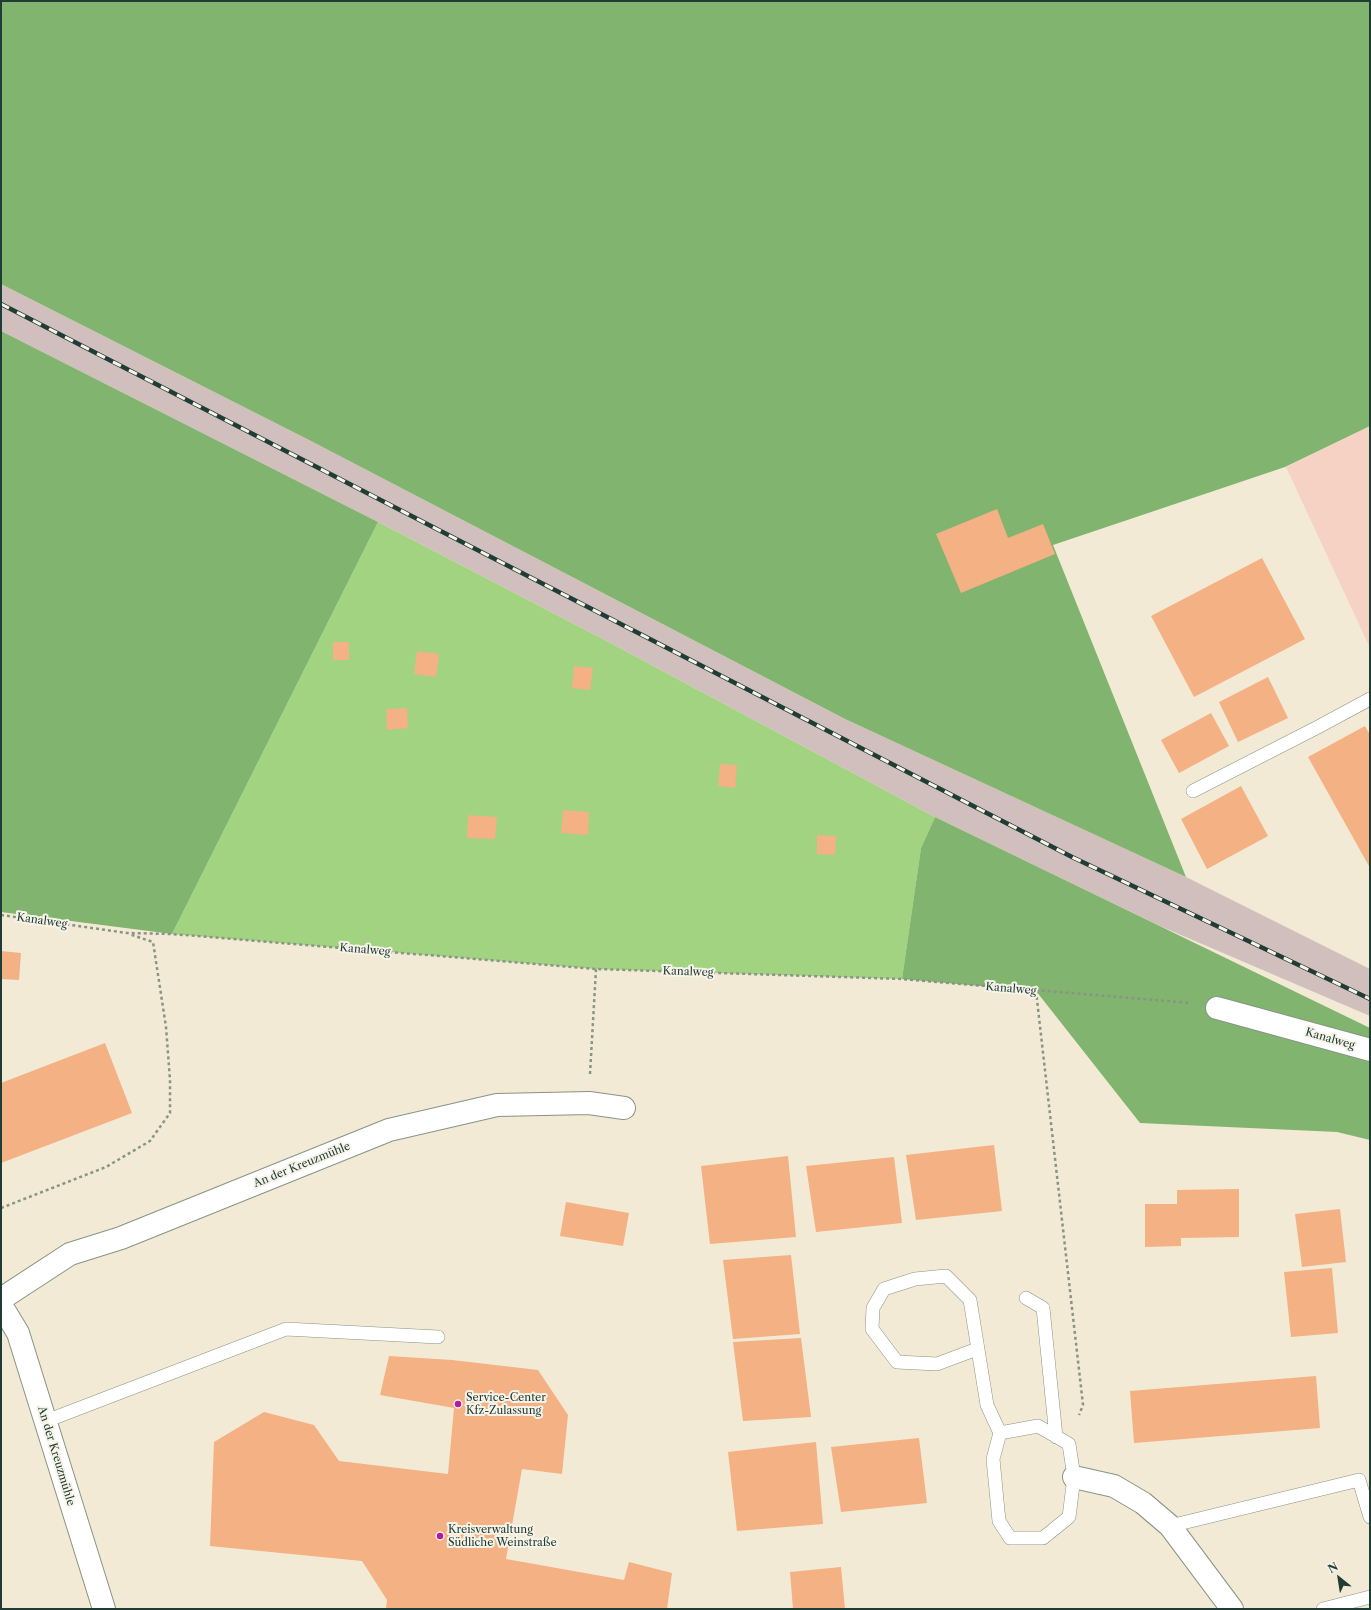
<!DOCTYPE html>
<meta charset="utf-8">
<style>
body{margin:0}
#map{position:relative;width:1371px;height:1610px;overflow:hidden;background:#f2ead4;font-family:"Libre Caslon Text",serif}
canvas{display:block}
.frame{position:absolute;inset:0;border:2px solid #1f3d34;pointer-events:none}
.north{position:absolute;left:1319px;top:1558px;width:40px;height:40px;-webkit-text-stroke:3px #f7f3e8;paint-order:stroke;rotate:330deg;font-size:11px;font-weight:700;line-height:16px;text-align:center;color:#1f3d34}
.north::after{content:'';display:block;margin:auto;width:14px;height:18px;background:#1f3d34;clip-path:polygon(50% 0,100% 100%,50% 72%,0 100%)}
</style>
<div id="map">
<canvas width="1371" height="1610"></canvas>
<div class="frame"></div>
<div class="north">N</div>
</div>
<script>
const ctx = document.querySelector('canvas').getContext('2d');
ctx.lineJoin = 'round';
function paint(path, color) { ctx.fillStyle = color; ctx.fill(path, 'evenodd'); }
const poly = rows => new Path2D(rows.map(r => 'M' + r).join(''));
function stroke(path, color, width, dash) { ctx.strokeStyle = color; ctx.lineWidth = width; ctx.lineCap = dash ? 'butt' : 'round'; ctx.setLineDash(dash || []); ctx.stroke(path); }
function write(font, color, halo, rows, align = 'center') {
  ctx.font = font + ' "Libre Caslon Text",serif'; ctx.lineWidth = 4; ctx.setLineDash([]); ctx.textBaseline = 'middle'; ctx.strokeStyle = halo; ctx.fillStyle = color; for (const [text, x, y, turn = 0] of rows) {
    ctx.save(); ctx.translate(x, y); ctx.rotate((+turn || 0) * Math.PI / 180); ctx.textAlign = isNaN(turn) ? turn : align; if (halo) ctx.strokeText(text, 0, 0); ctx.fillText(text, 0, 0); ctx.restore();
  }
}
const built = poly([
 [1370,426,1370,648,1286,467]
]);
const industrial = poly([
 [1,284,309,440,845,719,1186,877,1370,969,1370,1016,1160,926,935,817,601,638,378,522,1,331]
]);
const green = poly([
 [378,522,601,638,935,817,921,848,902,979,596,969,172,934]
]);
const forest = poly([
 [1,1,1370,1,1370,426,1285,467,1053,545,1186,877,845,719,309,440,1,284],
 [1,331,378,522,172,934,1,912],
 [935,817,1370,1028,1370,1140,1337,1132,1140,1123,1036,991,902,979,921,848]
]);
const building = poly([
 [997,509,1008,538,1043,524,1055,554,961,593,936,534],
 [1262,558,1305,639,1194,697,1151,616],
 [333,642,349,642,349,660,333,660],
 [417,651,439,654,436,677,414,674],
 [574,666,593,668,590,690,572,688],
 [1268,677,1288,718,1238,742,1219,702],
 [407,708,408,728,387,730,386,709],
 [1211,713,1229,746,1179,773,1161,740],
 [1365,726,1370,735,1370,868,1308,757],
 [720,764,737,765,735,788,718,786],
 [1241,786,1268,836,1207,869,1181,819],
 [563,810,589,812,588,835,561,833],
 [468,815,497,817,495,839,467,838],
 [817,835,836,836,835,855,817,854],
 [1,951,21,953,19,980,1,979],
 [105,1043,132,1113,1,1163,1,1083],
 [994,1145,1002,1211,916,1220,906,1155],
 [788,1156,796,1237,710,1244,701,1166],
 [894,1157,902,1223,816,1232,806,1166],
 [1239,1189,1239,1237,1181,1238,1181,1246,1145,1247,1145,1204,1177,1204,1177,1190],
 [566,1202,629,1213,623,1246,560,1236],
 [1340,1209,1346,1262,1302,1267,1295,1214],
 [791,1255,800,1334,733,1339,723,1260],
 [1332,1268,1338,1333,1291,1337,1284,1272],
 [801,1338,811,1417,743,1421,733,1342],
 [389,1356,452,1360,538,1370,568,1415,562,1474,522,1469,506,1559,624,1580,629,1562,672,1573,667,1609,386,1609,387,1600,362,1561,210,1546,214,1442,264,1412,314,1425,339,1461,448,1474,454,1408,380,1395],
 [1316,1376,1320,1428,1134,1443,1130,1391],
 [919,1438,927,1503,841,1512,831,1447],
 [816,1442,823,1524,737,1531,728,1452],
 [841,1567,845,1609,793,1609,790,1572]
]);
const path = poly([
 [1,915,127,933,172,934,596,969,902,979,1191,1003],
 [1036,991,1083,1405,1079,1415],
 [590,1074,596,969],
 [1,1208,106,1167,150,1141,170,1113,170,1080,166,1027,153,942,129,934]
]);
const lane = poly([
 [1193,791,1318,727,1370,699],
 [1026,1298,1043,1308,1056,1437],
 [977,1349,937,1364,897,1362,872,1329,873,1308,884,1289,915,1279,946,1276,970,1300,987,1405,1000,1433],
 [46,1421,286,1329,438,1337],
 [1038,1426,1069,1444,1074,1477,1069,1517,1043,1538,1010,1538,999,1521,993,1459,1000,1433,1038,1426],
 [1170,1526,1359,1480,1370,1517],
 [1323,1609,1370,1597]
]);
const street = poly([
 [1217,1008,1370,1050],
 [1,1299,70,1254,121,1238,389,1130,497,1105,589,1103,624,1108],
 [1,1305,18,1333,104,1609],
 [1074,1477,1114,1486,1143,1503,1170,1526,1232,1609]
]);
const rail = poly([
 [1,304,1072,857,1370,999]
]);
const markers = [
 [458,1404,4,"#b5179e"],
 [440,1536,4,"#b5179e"]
];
const streetNames = [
 ["Kanalweg",42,921,8],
 ["Kanalweg",365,950,5],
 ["Kanalweg",688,972,2],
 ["Kanalweg",1011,989,5],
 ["Kanalweg",1330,1039,16],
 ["An der Kreuzmühle",302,1165,-22],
 ["An der Kreuzmühle",56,1456,73]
];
const poiNames = [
 ["Service-Center",466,1398],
 ["Kfz-Zulassung",466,1411],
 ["Kreisverwaltung",448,1530],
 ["Südliche Weinstraße",448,1543]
];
paint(built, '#f6d2c4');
paint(industrial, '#d1bfbe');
paint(green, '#a2d381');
paint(forest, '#81b56f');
paint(building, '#f3b184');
stroke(lane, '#889484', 14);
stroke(street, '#889484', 24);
stroke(path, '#889484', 2.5, [3, 3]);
stroke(lane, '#fff', 13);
stroke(street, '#fff', 22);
stroke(rail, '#1f3d34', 4.5);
stroke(rail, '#f7f3e8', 3, [9]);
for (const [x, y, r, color] of markers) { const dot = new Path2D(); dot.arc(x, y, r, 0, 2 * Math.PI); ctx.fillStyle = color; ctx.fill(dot); stroke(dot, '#f7f3e8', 1.5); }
write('11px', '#1f3d34', '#f7f3e8', streetNames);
write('11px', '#1f3d34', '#f7f3e8', poiNames, 'left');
</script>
